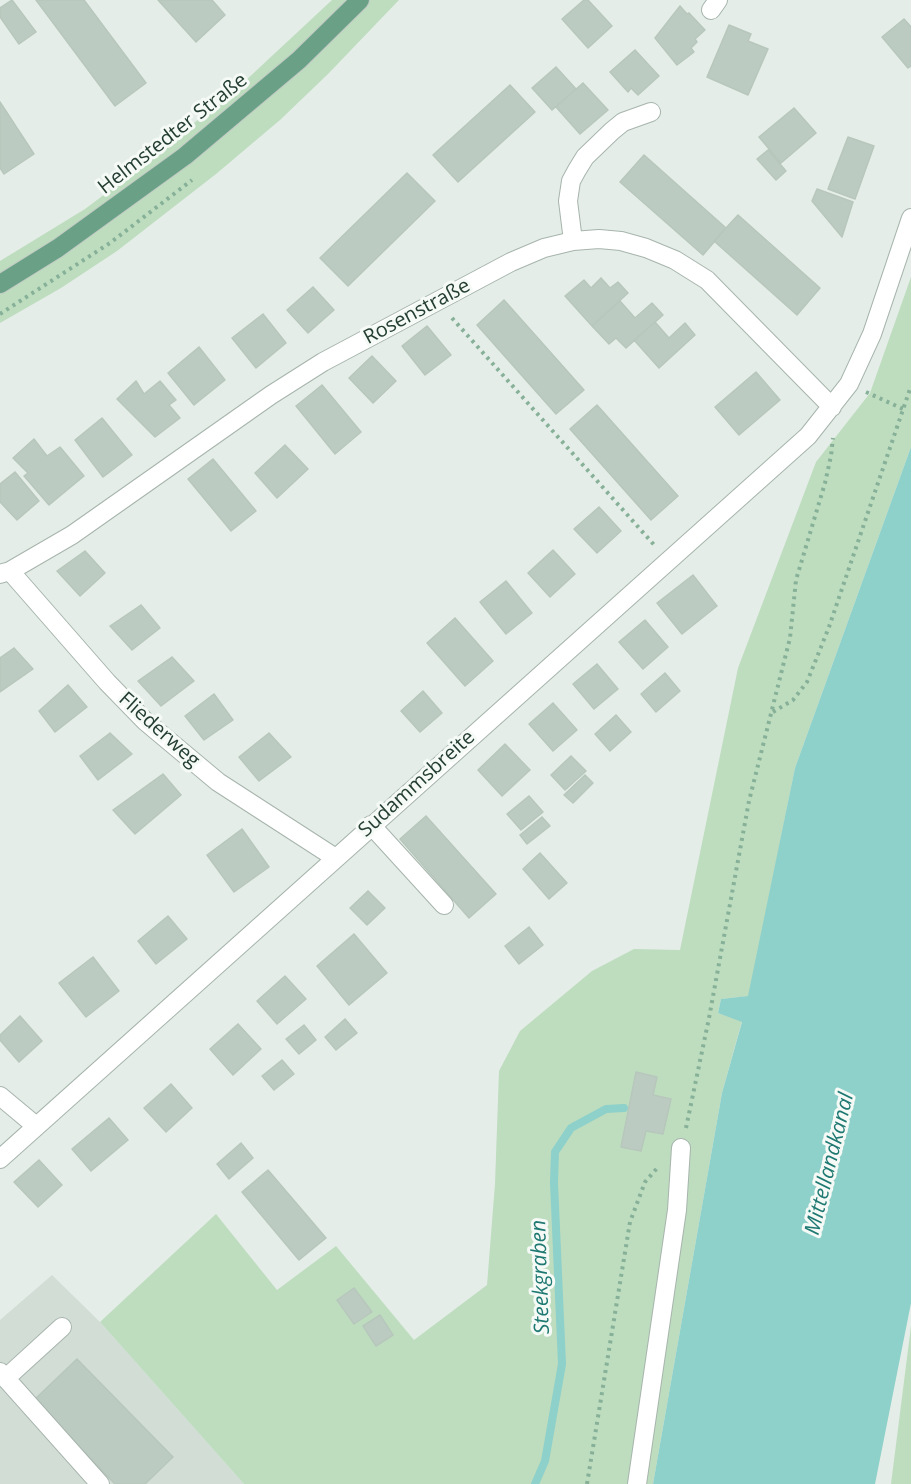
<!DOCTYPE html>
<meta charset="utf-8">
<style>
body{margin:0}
canvas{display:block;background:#e4ede7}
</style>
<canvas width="911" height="1484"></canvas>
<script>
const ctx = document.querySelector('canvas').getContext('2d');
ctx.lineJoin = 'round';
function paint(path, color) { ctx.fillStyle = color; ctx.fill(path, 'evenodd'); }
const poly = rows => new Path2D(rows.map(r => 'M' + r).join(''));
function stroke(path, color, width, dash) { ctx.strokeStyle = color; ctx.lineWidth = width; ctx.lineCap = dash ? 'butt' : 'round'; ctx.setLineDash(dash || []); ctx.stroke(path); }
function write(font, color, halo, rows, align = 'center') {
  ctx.font = font + ' "Open Sans",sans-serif'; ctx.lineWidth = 6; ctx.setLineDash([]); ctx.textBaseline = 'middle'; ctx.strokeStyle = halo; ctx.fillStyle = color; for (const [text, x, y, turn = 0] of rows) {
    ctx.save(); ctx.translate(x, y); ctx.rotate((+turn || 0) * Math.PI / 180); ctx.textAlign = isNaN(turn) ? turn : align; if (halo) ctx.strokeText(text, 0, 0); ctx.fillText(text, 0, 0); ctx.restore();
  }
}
const built = poly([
 [52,1275,100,1322,244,1484,0,1484,0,1320]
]);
const green = poly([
 [332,0,399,0,328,74,280,120,216,174,117,251,61,288,0,323,0,261,85,209,133,173,244,82],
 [911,277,911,447,795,768,749,996,721,999,718,1013,742,1021,722,1093,653,1484,244,1484,100,1322,216,1214,277,1290,336,1246,414,1340,487,1285,495,1184,499,1071,520,1031,592,971,634,949,680,950,738,668,816,462,870,393],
 [911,1326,911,1484,891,1484]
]);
const water = poly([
 [911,447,911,1303,875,1484,653,1484,722,1093,742,1022,718,1013,721,999,748,996,795,768]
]);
const stream = poly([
 [535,1484,545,1461,562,1364,554,1183,555,1152,571,1128,606,1109,624,1108]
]);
const building = poly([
 [12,0,36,32,19,44,0,17,0,8,12,0],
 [36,0,84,0,146,83,115,106,36,0],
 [158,0,212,0,225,15,196,42,158,0],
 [584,0,588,0,612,26,588,48,562,19,584,0],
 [680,6,687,14,689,13,705,30,695,39,697,42,691,48,694,52,677,65,655,38,680,6],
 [904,19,911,27,911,66,908,68,882,37,904,19],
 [729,25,751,34,748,41,768,49,748,95,707,77,729,25],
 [635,50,659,76,638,95,631,88,628,92,610,72,635,50],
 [556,67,576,89,552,110,532,88,556,67],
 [583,83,608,110,580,134,556,107,583,83],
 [510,85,535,112,458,182,433,155,510,85],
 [0,102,34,154,4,174,0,168,0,102],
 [794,108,816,133,781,163,759,137,794,108],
 [848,137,874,146,855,199,828,189,848,137],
 [768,150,786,171,776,180,757,159,768,150],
 [644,155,726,228,703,255,620,182,644,155],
 [407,173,435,201,348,286,320,258,407,173],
 [817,189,853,202,842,237,812,201,817,189],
 [738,215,820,288,797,315,714,241,738,215],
 [601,278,610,288,618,282,628,293,592,326,565,296,584,280,591,288,601,278],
 [313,287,334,310,308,333,287,310,313,287],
 [504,300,584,390,556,414,477,325,504,300],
 [620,301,635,318,652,303,663,315,626,348,616,338,609,344,592,326,620,301],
 [263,314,286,343,256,368,232,338,263,314],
 [655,322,669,338,685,323,695,335,659,368,634,340,655,322],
 [427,326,451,355,425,375,402,346,427,326],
 [199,347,225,380,194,405,168,373,199,347],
 [372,356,396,381,373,403,349,378,372,356],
 [756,372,780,400,739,435,715,407,756,372],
 [136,381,144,394,160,381,176,400,169,405,180,418,155,437,117,399,136,381],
 [322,385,361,432,335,454,296,406,322,385],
 [597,405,678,496,651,520,570,429,597,405],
 [102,418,132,455,103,477,75,440,102,418],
 [34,439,47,456,60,447,84,476,49,505,24,476,28,473,13,458,34,439],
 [285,445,308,469,277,498,255,473,285,445],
 [213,459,256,511,231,531,188,479,213,459],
 [15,472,39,501,17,520,0,502,0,484,15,472],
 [599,507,621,531,597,553,574,529,599,507],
 [553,550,575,574,550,597,528,573,553,550],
 [85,551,105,573,80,596,57,571,85,551],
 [693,575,717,606,682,634,657,603,693,575],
 [506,581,532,613,506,634,480,602,506,581],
 [141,605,160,628,132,650,110,626,141,605],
 [455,618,493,661,465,686,427,643,455,618],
 [645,620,668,647,643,669,619,642,645,620],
 [14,648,33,669,0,692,0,658,14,648],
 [172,657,194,681,161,706,138,681,172,657],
 [597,664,618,689,594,709,573,684,597,664],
 [665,673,680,691,656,712,641,694,665,673],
 [68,685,87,707,55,732,39,711,68,685],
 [423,691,442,713,420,732,401,711,423,691],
 [214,694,233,720,204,740,185,716,214,694],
 [553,703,577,730,553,751,529,724,553,703],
 [616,715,631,732,610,751,595,734,616,715],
 [110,733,132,754,98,780,80,756,110,733],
 [269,733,291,757,259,781,239,757,269,733],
 [505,744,530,770,502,796,478,770,505,744],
 [571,756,586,771,565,790,551,775,571,756],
 [163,774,181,795,135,834,113,810,163,774],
 [585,775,593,783,573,803,564,795,585,775],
 [529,796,543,812,521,830,507,814,529,796],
 [426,816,496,894,469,918,400,839,426,816],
 [542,817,550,826,527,844,520,835,542,817],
 [242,829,269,867,234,892,207,855,242,829],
 [540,853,567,883,549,899,523,869,540,853],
 [368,891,385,908,367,925,350,908,368,891],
 [168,916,187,939,156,964,138,941,168,916],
 [529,927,543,945,519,964,505,946,529,927],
 [354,934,387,973,349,1005,317,966,354,934],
 [93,957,119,991,86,1017,59,983,93,957],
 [285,976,306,999,277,1024,257,1001,285,976],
 [20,1016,42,1041,19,1062,0,1040,0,1035,20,1016],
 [345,1019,357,1033,336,1050,325,1037,345,1019],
 [238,1024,261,1049,233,1075,210,1049,238,1024],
 [304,1025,316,1040,299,1054,286,1039,304,1025],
 [282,1060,294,1074,274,1090,262,1076,282,1060],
 [636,1072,657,1077,653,1095,671,1099,663,1134,646,1131,641,1151,621,1147,636,1072],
 [171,1084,192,1108,166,1132,144,1108,171,1084],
 [109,1118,128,1140,91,1171,72,1149,109,1118],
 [241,1143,253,1158,229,1179,217,1164,241,1143],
 [39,1160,62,1185,38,1207,14,1182,39,1160],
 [268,1170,326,1238,299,1260,242,1192,268,1170],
 [354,1288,372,1312,354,1324,337,1300,354,1288],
 [380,1315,393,1335,376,1346,363,1326,380,1315],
 [77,1359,173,1457,145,1484,115,1484,34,1400,77,1359]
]);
const path = poly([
 [0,314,110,243,192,180],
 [452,318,656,547],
 [866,392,903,409],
 [773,712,793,700,807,682,829,627,911,386],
 [686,1128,709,1018,749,801,790,638,796,580,825,483,831,456,833,438],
 [587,1484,630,1222,645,1182,659,1166]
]);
const minor = poly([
 [711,10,718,0],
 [573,241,568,201,571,181,577,170,585,157,612,131,623,122,651,112],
 [10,571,107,682,145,721,218,782,334,857],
 [0,574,10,571,72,535,271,395,323,362,511,262,544,248,573,241,599,239,621,241,646,248,675,260,707,280,832,407],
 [371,825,444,905],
 [0,1096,36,1126],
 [0,1159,808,436,849,384,872,334,911,218],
 [0,1372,100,1484],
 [6,1378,62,1327],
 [637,1484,677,1210,681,1148]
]);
const major = poly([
 [0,284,58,248,185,156,299,60,360,0]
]);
const streetNames = [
 ["Helmstedter Straße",173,134,-38],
 ["Rosenstraße",417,312,-28],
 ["Fliederweg",159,730,42],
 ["Sudammsbreite",417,784,-42]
];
const waterNames = [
 ["Mittellandkanal",830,1164,-76],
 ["Steekgraben",541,1277,-92]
];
paint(built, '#d2ddd6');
paint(green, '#beddbf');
paint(water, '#8ed0ca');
stroke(stream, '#8ed0ca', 8);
paint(building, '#bccbc2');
stroke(building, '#b7c7bc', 1.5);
stroke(minor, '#a7b5ad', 20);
stroke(major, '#c2c9c5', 20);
stroke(path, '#86b098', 4, [3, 4.5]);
stroke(minor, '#fff', 18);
stroke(major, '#6aa186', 18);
write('20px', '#243e31', '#f5faf6', streetNames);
write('italic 21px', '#1f7972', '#f5faf6', waterNames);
</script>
